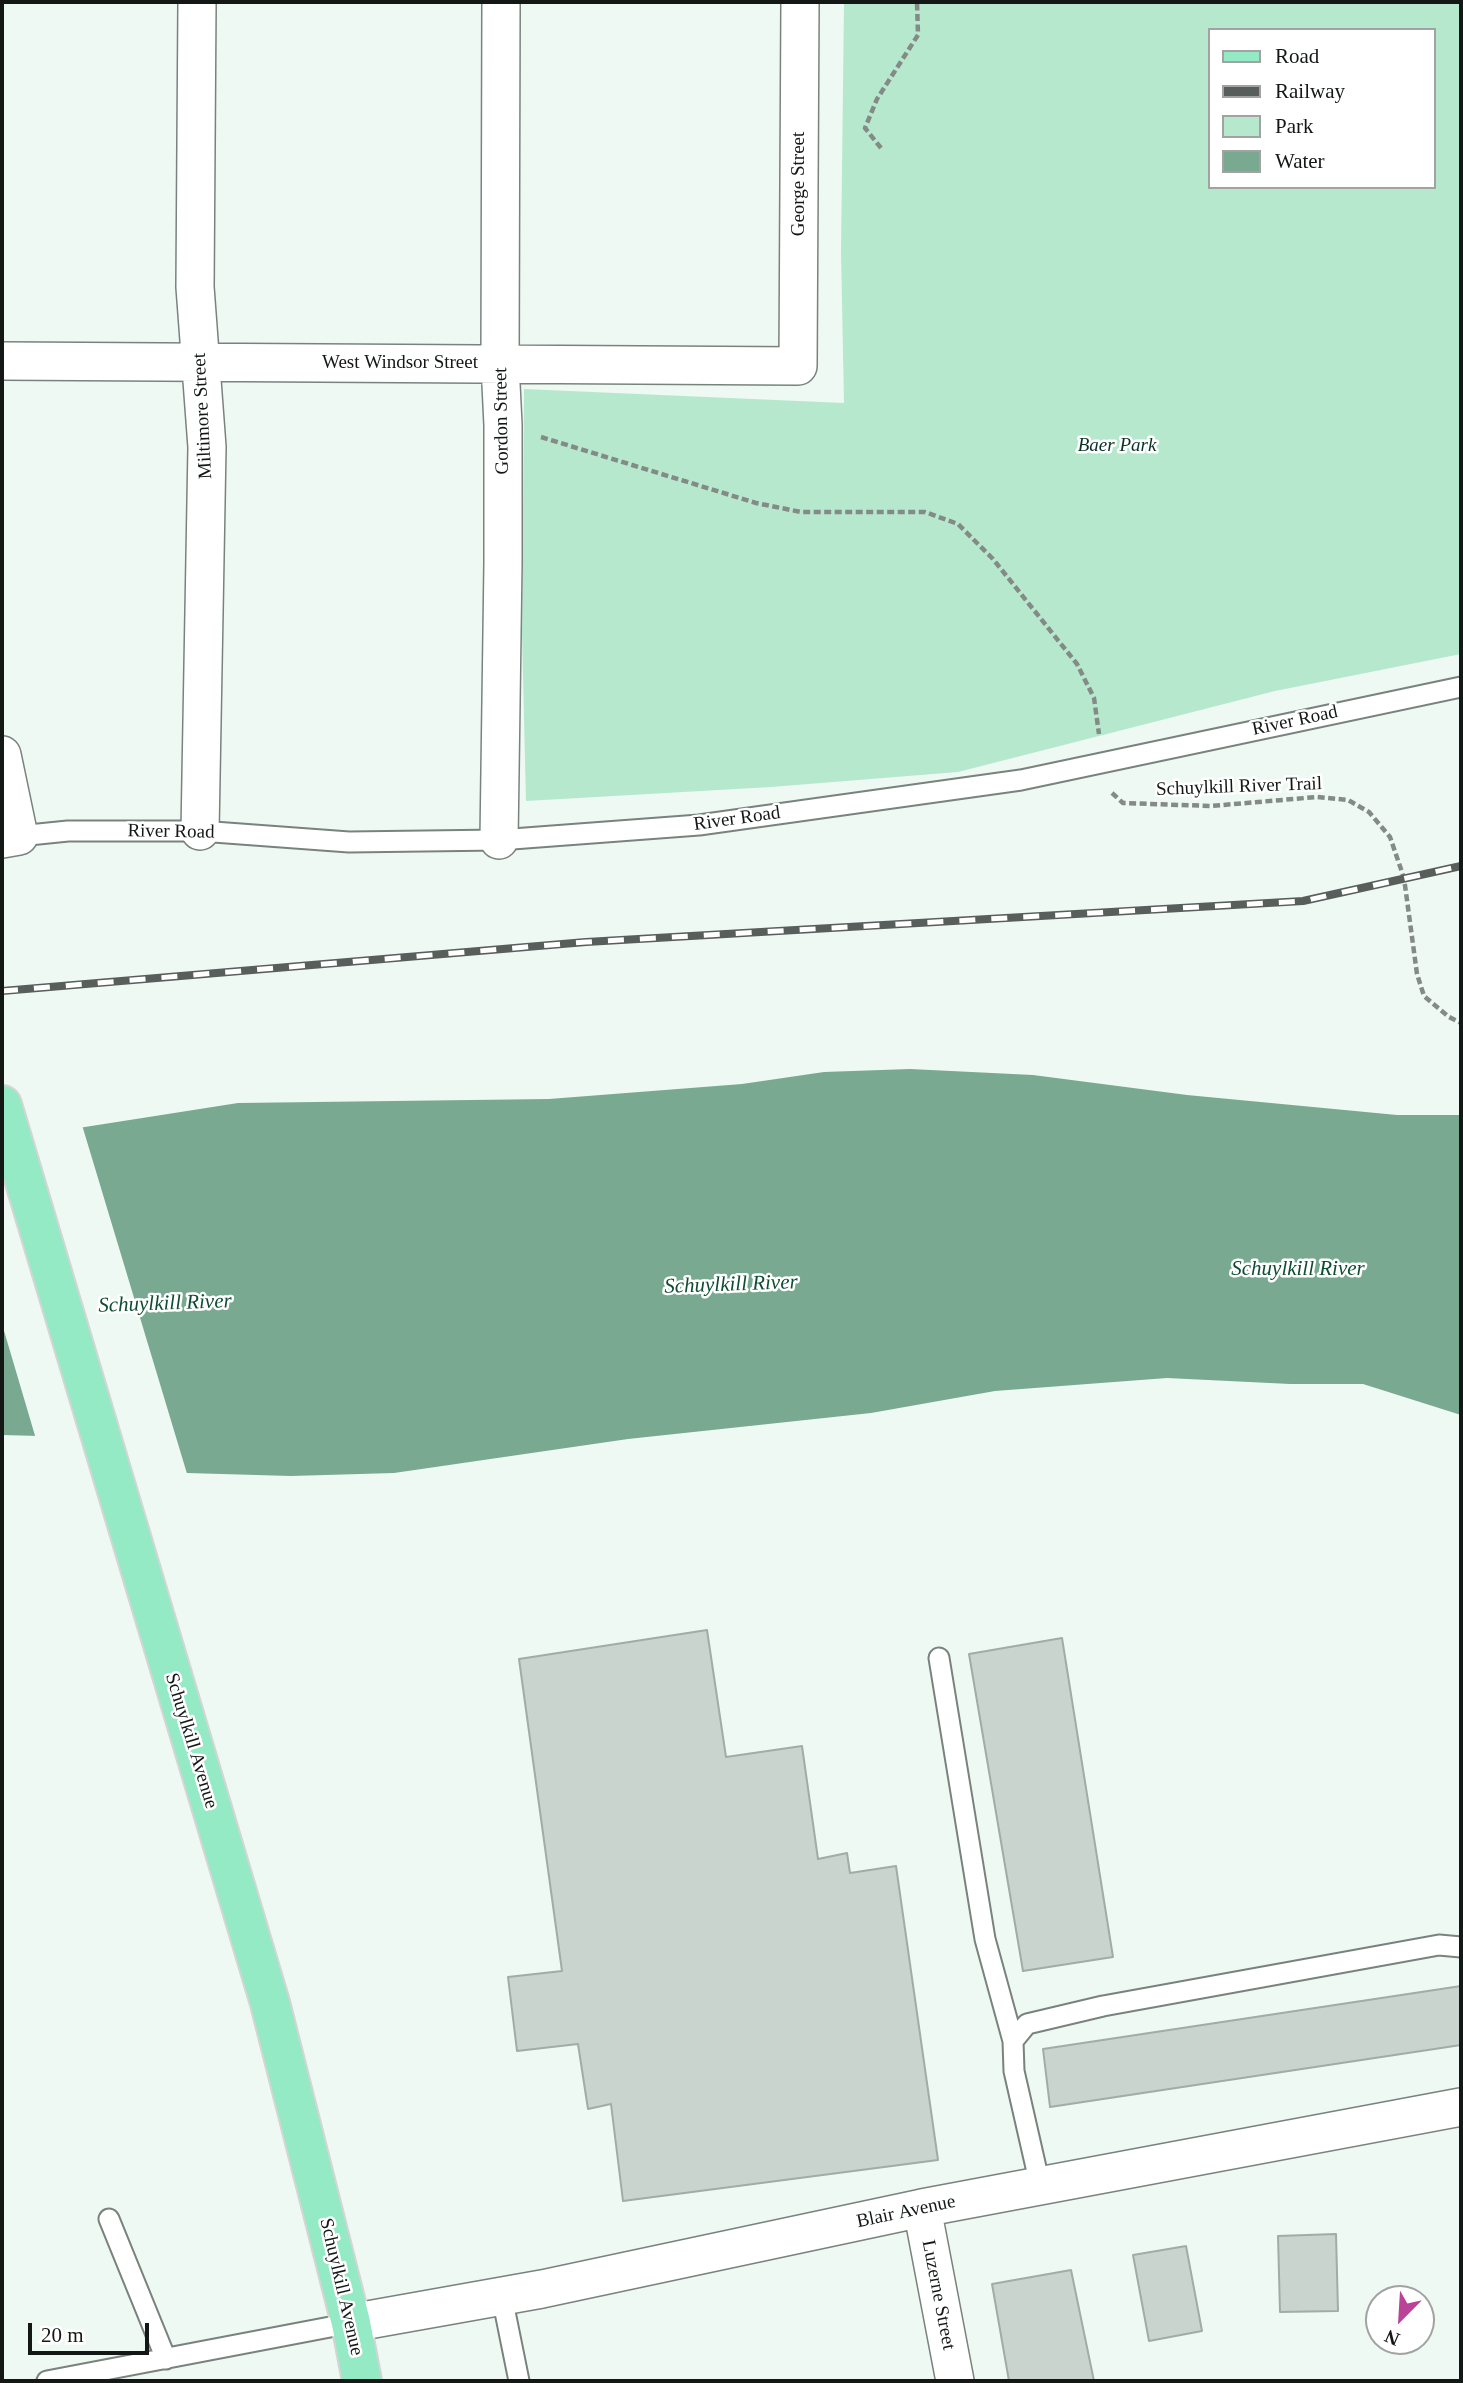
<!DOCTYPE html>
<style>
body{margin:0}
#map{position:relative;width:1463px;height:2383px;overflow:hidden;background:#eef9f3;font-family:Georgia,serif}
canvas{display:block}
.frame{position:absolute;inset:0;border:4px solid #131715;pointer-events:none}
.legend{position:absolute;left:1208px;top:28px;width:228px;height:161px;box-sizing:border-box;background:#fff;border:2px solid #a1a2a1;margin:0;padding:9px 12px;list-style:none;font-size:21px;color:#131715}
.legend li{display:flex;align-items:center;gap:14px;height:35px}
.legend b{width:35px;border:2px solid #a1a2a1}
.north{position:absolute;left:1365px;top:2285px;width:70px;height:70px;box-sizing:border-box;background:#fff;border:2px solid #a1a2a1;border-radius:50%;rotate:204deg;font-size:19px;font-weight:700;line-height:28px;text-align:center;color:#131715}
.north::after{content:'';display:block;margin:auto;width:24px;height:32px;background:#bb4397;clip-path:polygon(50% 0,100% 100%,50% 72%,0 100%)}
.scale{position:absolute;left:28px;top:2323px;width:121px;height:32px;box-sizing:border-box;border:4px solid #131715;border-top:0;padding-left:9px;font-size:21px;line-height:24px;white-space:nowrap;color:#131715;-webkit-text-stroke:5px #fff;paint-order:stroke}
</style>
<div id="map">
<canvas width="1463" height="2383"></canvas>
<div class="frame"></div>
<ul class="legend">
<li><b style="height:9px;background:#93eac5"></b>Road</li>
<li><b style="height:9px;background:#585e5b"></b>Railway</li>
<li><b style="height:19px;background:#b6e8cd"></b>Park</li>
<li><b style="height:19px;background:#79a990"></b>Water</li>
</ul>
<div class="north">N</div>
<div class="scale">20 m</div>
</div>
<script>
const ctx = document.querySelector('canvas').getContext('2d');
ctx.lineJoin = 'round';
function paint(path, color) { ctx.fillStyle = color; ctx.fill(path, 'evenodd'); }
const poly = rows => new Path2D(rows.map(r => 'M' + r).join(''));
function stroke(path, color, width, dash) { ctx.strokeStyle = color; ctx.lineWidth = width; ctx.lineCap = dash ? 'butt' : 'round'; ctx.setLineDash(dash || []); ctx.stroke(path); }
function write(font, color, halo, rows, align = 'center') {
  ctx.font = font + ' Georgia,serif'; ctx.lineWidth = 5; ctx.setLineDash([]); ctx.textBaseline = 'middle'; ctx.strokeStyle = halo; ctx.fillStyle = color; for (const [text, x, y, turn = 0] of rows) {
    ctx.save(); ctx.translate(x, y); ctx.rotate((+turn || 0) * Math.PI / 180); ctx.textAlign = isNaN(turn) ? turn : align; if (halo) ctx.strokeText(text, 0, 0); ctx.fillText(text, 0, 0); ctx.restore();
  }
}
const green = poly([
 [844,2,1461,2,1461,654,1275,691,958,772,771,787,526,801,522,634,524,389,844,403,841,252],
 [1209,30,1433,30,1433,187,1209,187]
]);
const water = poly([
 [910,1069,1033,1075,1187,1095,1397,1115,1461,1115,1461,1415,1363,1384,1290,1384,1167,1378,995,1391,871,1413,628,1439,394,1473,291,1476,187,1473,78,1437,2,1435,2,1140,238,1103,549,1099,742,1084,824,1072]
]);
const pier = poly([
 [82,1125,188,1477,153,1467,109,1447,77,1440,36,1439,2,1324,2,1136]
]);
const building = poly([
 [707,1630,726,1757,802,1746,818,1859,847,1853,850,1873,896,1866,938,2160,623,2201,611,2104,588,2109,578,2044,517,2051,508,1977,562,1971,519,1659,707,1630],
 [1062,1638,1113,1957,1023,1971,969,1654,1062,1638],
 [1461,1986,1461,2045,1050,2107,1043,2049,1461,1986],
 [1336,2234,1338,2311,1280,2312,1278,2236,1336,2234],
 [1186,2246,1202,2331,1149,2341,1133,2255,1186,2246],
 [1071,2270,1094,2381,1009,2381,992,2284,1071,2270]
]);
const path = poly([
 [881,148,865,128,877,99,918,35,917,2],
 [541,437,756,503,801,512,925,512,958,524,993,559,1077,664,1094,698,1099,734],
 [1112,793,1123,803,1211,806,1317,797,1348,800,1369,812,1390,837,1404,878,1417,974,1424,996,1449,1017,1461,1023]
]);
const lane = poly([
 [19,836,68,831,200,831,349,842,499,840,699,825,1021,780,1461,687],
 [939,1658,985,1939,1013,2041],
 [1040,2185,1014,2071,1013,2041,1027,2024,1103,2006,1439,1945,1461,1947],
 [109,2219,166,2359],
 [502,2297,519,2381],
 [47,2381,351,2323]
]);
const street = poly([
 [197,2,195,287,207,447,200,831],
 [2,361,798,366,800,2],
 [2,755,19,836,2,839],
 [499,840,503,563,503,425,500,364,501,2],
 [922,2208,955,2381],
 [351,2323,542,2289,922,2208,1461,2107]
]);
const primary = poly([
 [2,1105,270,2003,351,2323,362,2381]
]);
const rail = poly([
 [2,991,586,942,1303,901,1461,866]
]);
const streetNames = [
 ["George Street",799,184,-90],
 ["West Windsor Street",400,363],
 ["Miltimore Street",203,416,-93],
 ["Gordon Street",502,421,-91],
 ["River Road",1295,721,-12],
 ["Schuylkill River Trail",1239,787,-2],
 ["River Road",737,819,-8],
 ["River Road",171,832,1],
 ["Schuylkill Avenue",191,1741,73],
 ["Blair Avenue",906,2212,-12],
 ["Schuylkill Avenue",341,2287,77],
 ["Luzerne Street",938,2295,79]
];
const parkNames = [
 ["Baer Park",1117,446]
];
const waterNames = [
 ["Schuylkill River",1298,1269],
 ["Schuylkill River",731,1285,-2],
 ["Schuylkill River",165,1304,-2]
];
paint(green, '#b6e8cd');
paint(water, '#79a990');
paint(pier, '#eef9f3');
paint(building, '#c9d4ce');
stroke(building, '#a1aca6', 2);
stroke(lane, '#79837d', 23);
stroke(street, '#79837d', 40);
stroke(primary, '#d5d5d5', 42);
stroke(path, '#848b87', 4.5, [7, 3.5]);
stroke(lane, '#fff', 19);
stroke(street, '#fff', 37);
stroke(primary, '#93eac5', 38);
stroke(rail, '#585e5b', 8);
stroke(rail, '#fff', 5, [16]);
write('19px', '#131715', '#fff', streetNames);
write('italic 19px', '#083221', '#fff', parkNames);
write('italic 21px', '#0e4c33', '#fff', waterNames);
</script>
